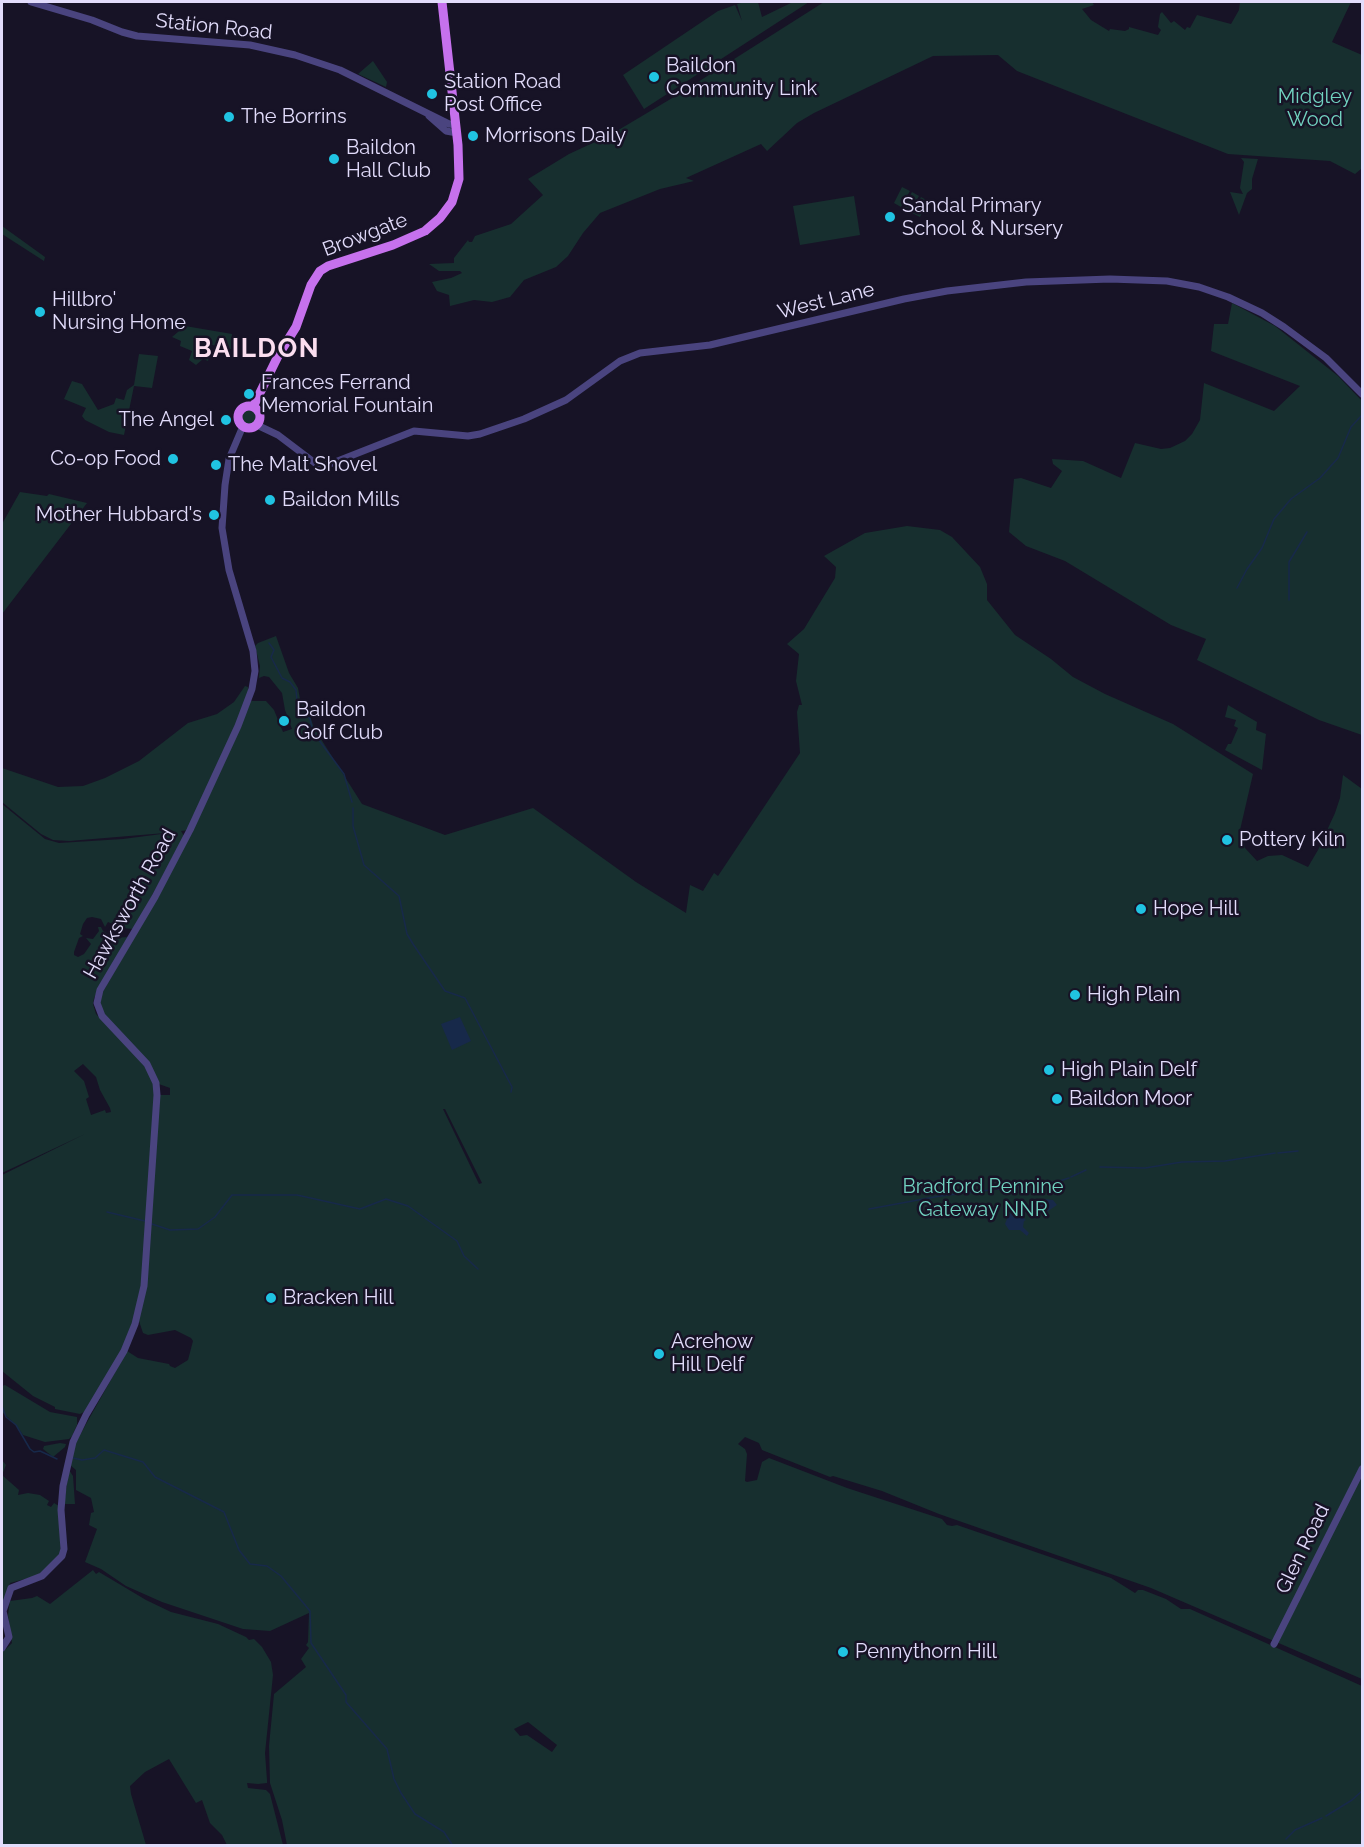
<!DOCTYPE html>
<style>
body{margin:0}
#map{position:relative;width:1364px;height:1847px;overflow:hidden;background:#171326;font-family:Raleway,sans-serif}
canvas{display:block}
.frame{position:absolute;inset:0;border:3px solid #e2dcfb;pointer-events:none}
</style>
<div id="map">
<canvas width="1364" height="1847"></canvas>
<div class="frame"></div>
</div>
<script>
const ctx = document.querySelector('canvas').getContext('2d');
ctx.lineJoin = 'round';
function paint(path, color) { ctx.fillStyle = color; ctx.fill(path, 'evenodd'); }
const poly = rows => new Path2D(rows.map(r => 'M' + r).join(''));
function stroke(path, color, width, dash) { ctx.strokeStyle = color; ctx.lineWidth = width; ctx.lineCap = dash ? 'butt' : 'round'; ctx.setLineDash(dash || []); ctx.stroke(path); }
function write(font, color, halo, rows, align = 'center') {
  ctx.font = font + ' Raleway,sans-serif'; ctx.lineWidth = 5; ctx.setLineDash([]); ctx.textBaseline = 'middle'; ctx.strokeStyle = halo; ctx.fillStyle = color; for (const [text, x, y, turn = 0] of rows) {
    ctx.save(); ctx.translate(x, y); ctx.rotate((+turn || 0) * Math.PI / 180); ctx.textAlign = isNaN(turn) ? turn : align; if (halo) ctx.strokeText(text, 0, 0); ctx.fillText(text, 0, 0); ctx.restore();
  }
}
const green = poly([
 [745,2,758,2,762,17,793,2,809,2,644,109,623,75,718,11,735,5,742,21,737,4],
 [824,2,1092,2,1094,5,1082,9,1091,20,1109,31,1110,29,1125,31,1129,29,1129,27,1158,35,1161,30,1158,27,1160,14,1162,12,1171,23,1174,21,1185,30,1187,27,1190,28,1197,15,1231,24,1239,10,1240,2,1351,2,1332,42,1362,55,1362,170,1361,169,1355,174,1330,161,1228,154,1017,71,998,55,933,56,814,113,797,123,767,151,761,144,686,178,694,181,660,189,600,213,583,233,568,256,556,267,524,280,510,297,492,302,474,300,450,306,449,295,437,291,432,282,451,278,462,273,460,271,439,271,429,264,454,263,454,258,468,240,469,242,472,242,475,236,511,224,543,195,528,179,569,154,610,135,679,94],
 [373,61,387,82,386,87,358,74],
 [1241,158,1258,159,1252,179,1252,189,1247,193,1239,215,1230,192,1243,194,1240,188,1244,162],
 [902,187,910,191,901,207,894,203],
 [912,192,919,196,910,212,903,208],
 [854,196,860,235,800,245,793,206],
 [921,197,928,201,920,217,912,213],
 [2,226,45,257,44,261,2,234],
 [1232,303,1275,326,1338,376,1362,401,1362,735,1319,720,1197,660,1206,639,1171,625,1065,561,1026,546,1009,532,1014,479,1021,478,1051,488,1062,471,1053,464,1052,459,1083,461,1121,478,1135,443,1161,449,1170,448,1185,441,1192,434,1200,420,1204,383,1274,411,1300,386,1211,351,1214,324,1228,324],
 [185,326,232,334,231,349,212,345,208,361,203,359,196,365,189,360,192,351,180,346,181,341,172,337],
 [139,354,158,356,152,388,134,386,124,435,109,432,85,420,82,416,86,408,64,399,72,381,82,384,98,410,114,404,116,398,124,400,127,390,134,385],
 '242 417a7 7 0 1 1 14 0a7 7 0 1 1-14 0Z',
 [20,492,47,496,49,494,87,503,2,614,2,524],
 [907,526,940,530,952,537,980,567,987,584,987,600,1015,635,1051,659,1073,677,1105,694,1173,724,1253,774,1240,830,1243,832,1245,848,1257,861,1268,856,1282,855,1308,867,1318,850,1335,813,1340,798,1343,775,1362,789,1362,1679,1151,1588,939,1514,882,1491,833,1476,830,1477,762,1450,759,1443,745,1437,738,1444,745,1449,747,1454,745,1481,747,1482,757,1480,762,1462,769,1458,847,1488,942,1519,947,1525,952,1526,957,1525,1111,1578,1135,1593,1138,1590,1143,1590,1166,1599,1181,1609,1190,1609,1362,1686,1362,1845,287,1845,282,1820,270,1783,269,1746,274,1694,306,1667,301,1659,309,1648,306,1645,308,1642,309,1613,270,1631,243,1629,162,1602,126,1586,101,1569,85,1562,97,1529,89,1525,91,1513,94,1512,91,1498,76,1490,76,1470,70,1465,76,1442,127,1351,138,1358,169,1364,170,1366,175,1368,188,1360,193,1341,191,1338,175,1330,148,1335,143,1333,139,1321,139,1301,127,1342,86,1411,80,1414,55,1409,55,1407,33,1396,2,1371,2,1175,85,1134,2,1173,2,804,45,839,59,843,123,839,177,832,69,841,53,840,41,834,2,802,2,768,58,787,83,786,105,778,139,761,188,723,217,714,234,702,245,686,248,687,249,701,266,701,274,710,283,732,292,729,285,710,282,693,269,677,264,676,259,678,260,666,255,646,258,643,276,636,289,673,298,688,300,699,306,704,314,728,362,804,445,835,533,808,636,882,686,913,690,885,703,891,714,873,718,876,800,753,797,712,799,705,802,705,796,681,799,654,787,644,804,629,835,578,836,567,824,556,865,533],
 [189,830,161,890,100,997,100,1008,112,1030,96,1014,93,1004,94,998,128,937,115,938,103,931,101,927,98,927,99,931,93,939,86,938,91,944,84,954,78,957,74,955,74,952,79,938,83,936,80,934,83,924,87,918,92,917,101,919,105,927,108,922,121,928,134,929,184,836,181,831],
 [83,1064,96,1077,100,1090,110,1108,111,1112,106,1113,105,1110,91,1115,86,1099,89,1097,84,1081,74,1071],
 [156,1083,170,1088,170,1095,157,1095],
 [443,1109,445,1109,482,1183,479,1184],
 [528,1722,557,1745,552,1752,527,1735,520,1736,514,1729],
 [1228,705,1257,722,1256,730,1266,734,1262,770,1225,750,1228,744,1231,744,1238,728,1234,726,1236,720,1225,717],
 [5,1385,50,1412,77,1417,77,1425,72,1436,69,1439,45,1442,23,1435,16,1425,2,1412,3,1399,2,1398,2,1386],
 [60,1443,66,1444,65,1447,53,1457,43,1449,44,1446],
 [2,1460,6,1465,2,1475,19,1490,18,1495,28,1493,40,1495,49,1501,47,1505,51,1507,54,1503,59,1506,61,1552,58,1558,40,1575,10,1583,2,1610,2,1619],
 [69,1470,73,1476,75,1504,64,1504],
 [93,1570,96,1574,99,1572,146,1600,171,1612,218,1624,246,1637,249,1640,254,1639,262,1647,271,1662,273,1675,265,1753,267,1780,267,1783,258,1784,247,1783,248,1788,266,1790,270,1794,283,1845,227,1845,222,1835,210,1823,202,1800,196,1803,169,1759,145,1772,130,1786,131,1794,146,1845,2,1846,2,1651,6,1649,12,1643,8,1615,10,1601,32,1598,37,1596,50,1604]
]);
const water = poly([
 [460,1017,471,1041,452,1050,441,1024],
 [1044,1199,1053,1200,1057,1205,1045,1213,1041,1212,1040,1201],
 [1011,1213,1018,1214,1026,1220,1024,1221,1023,1227,1029,1233,1027,1236,1020,1230,1009,1230,1005,1224,1008,1216]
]);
const stream = poly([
 [1361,478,1362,476],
 [1237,588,1247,569,1262,548,1274,519,1291,499,1320,478,1338,458,1351,427,1362,415],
 [1289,600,1289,562,1307,532],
 [269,643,274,650,271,657,282,678,290,682,296,690,297,700,310,719,313,732,344,774,352,802],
 [353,808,353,826,364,865,399,896,407,934,413,944,445,991,465,998,512,1087,511,1092],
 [1278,1153,1298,1151],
 [1100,1167,1145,1168,1182,1162,1225,1161,1275,1153],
 [1071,1177,1086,1170],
 [869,1209,940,1196,1056,1182,1069,1178],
 [107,1212,145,1221],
 [152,1224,170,1230,198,1229,215,1217,232,1195,297,1195,360,1209,386,1199,408,1206,457,1241,464,1256,478,1269],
 [2,1406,6,1417,16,1425,30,1449,34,1452,40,1451,57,1459],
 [73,1458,82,1460,95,1458,104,1450,143,1462,155,1477,224,1512,239,1550,250,1564,267,1566,281,1576,310,1611,311,1643,346,1695,346,1702,387,1749,394,1779,401,1793,415,1814,444,1832,453,1846],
 [1326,1816,1352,1800,1362,1791],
 [1286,1839,1295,1830,1322,1818]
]);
const minor = poly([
 [31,2,92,20,122,32,137,36,250,45,295,55,340,70,449,124,456,125],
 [429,116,446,131,457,133],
 [257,425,278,435,315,463,320,465,330,464,414,431,468,436,480,434,524,419,566,400,620,361,640,353,710,345,904,299,947,291,1026,282,1110,279,1167,281,1199,287,1228,297,1262,313,1284,327,1326,358,1362,394],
 [1274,1644,1362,1469],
 [2,1648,9,1637,3,1611,11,1588,42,1576,62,1556,64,1549,61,1510,63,1486,73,1442,86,1415,124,1351,135,1324,144,1286,157,1095,156,1083,147,1064,102,1016,97,1003,100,990,155,897,190,830,238,726,252,689,255,671,253,651,229,570,222,528,225,485,229,459,243,426]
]);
const major = poly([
 '238 417a11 11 0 1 1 22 0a11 11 0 1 1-22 0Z',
 [253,407,279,354,296,327,311,285,320,271,328,266,393,245,425,231,440,218,452,202,459,179,458,145,442,2]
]);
const markers = [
 [654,77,6,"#20c3e2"],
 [432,94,6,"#20c3e2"],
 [229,117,6,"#20c3e2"],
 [473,136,6,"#20c3e2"],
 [334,159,6,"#20c3e2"],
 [890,217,6,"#20c3e2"],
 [40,312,6,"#20c3e2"],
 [249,394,6,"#20c3e2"],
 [226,420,6,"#20c3e2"],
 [173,459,6,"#20c3e2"],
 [216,465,6,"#20c3e2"],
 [270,500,6,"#20c3e2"],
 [214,515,6,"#20c3e2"],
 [284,721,6,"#20c3e2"],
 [1227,840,6,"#20c3e2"],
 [1141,909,6,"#20c3e2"],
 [1075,995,6,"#20c3e2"],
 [1049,1070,6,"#20c3e2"],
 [1057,1099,6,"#20c3e2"],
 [271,1298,6,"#20c3e2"],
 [659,1354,6,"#20c3e2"],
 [843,1652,6,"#20c3e2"]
];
const streetNames = [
 ["Station Road",214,27,6],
 ["Browgate",365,235,-21],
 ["West Lane",826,301,-14],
 ["Hawksworth Road",130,904,-61],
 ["Glen Road",1303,1549,-64]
];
const poiNames = [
 ["Baildon",666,66],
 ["Community Link",666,89],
 ["Station Road",444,82],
 ["Post Office",444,105],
 ["The Borrins",241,117],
 ["Morrisons Daily",485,136],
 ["Baildon",346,148],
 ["Hall Club",346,171],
 ["Sandal Primary",902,206],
 ["School & Nursery",902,229],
 ["Hillbro'",52,300],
 ["Nursing Home",52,323],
 ["Frances Ferrand",261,383],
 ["Memorial Fountain",261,406],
 ["The Angel",214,420,"right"],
 ["Co-op Food",161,459,"right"],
 ["The Malt Shovel",228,465],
 ["Baildon Mills",282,500],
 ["Mother Hubbard's",202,515,"right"],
 ["Baildon",296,710],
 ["Golf Club",296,733],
 ["Pottery Kiln",1239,840],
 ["Hope Hill",1153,909],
 ["High Plain",1087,995],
 ["High Plain Delf",1061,1070],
 ["Baildon Moor",1069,1099],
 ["Bracken Hill",283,1298],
 ["Acrehow",671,1342],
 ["Hill Delf",671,1365],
 ["Pennythorn Hill",855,1652]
];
const parkNames = [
 ["Midgley",1315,97],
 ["Wood",1315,120],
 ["Bradford Pennine",983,1187],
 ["Gateway NNR",983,1210]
];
const districtNames = [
 ["BAILDON",257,349]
];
paint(green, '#172f2f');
paint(water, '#17294a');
stroke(stream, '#17294a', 1.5);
stroke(minor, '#4a447f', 7);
stroke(major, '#c671ed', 9);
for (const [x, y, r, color] of markers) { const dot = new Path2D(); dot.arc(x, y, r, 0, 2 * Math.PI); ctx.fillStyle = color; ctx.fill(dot); stroke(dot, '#171326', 2); }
write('20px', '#e2dcfb', '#171326', streetNames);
write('20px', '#e2dcfb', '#171326', poiNames, 'left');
write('20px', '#71d2c0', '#171326', parkNames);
ctx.letterSpacing = '1.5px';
write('bold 26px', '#fbdeef', '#171326', districtNames);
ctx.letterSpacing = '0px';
</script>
